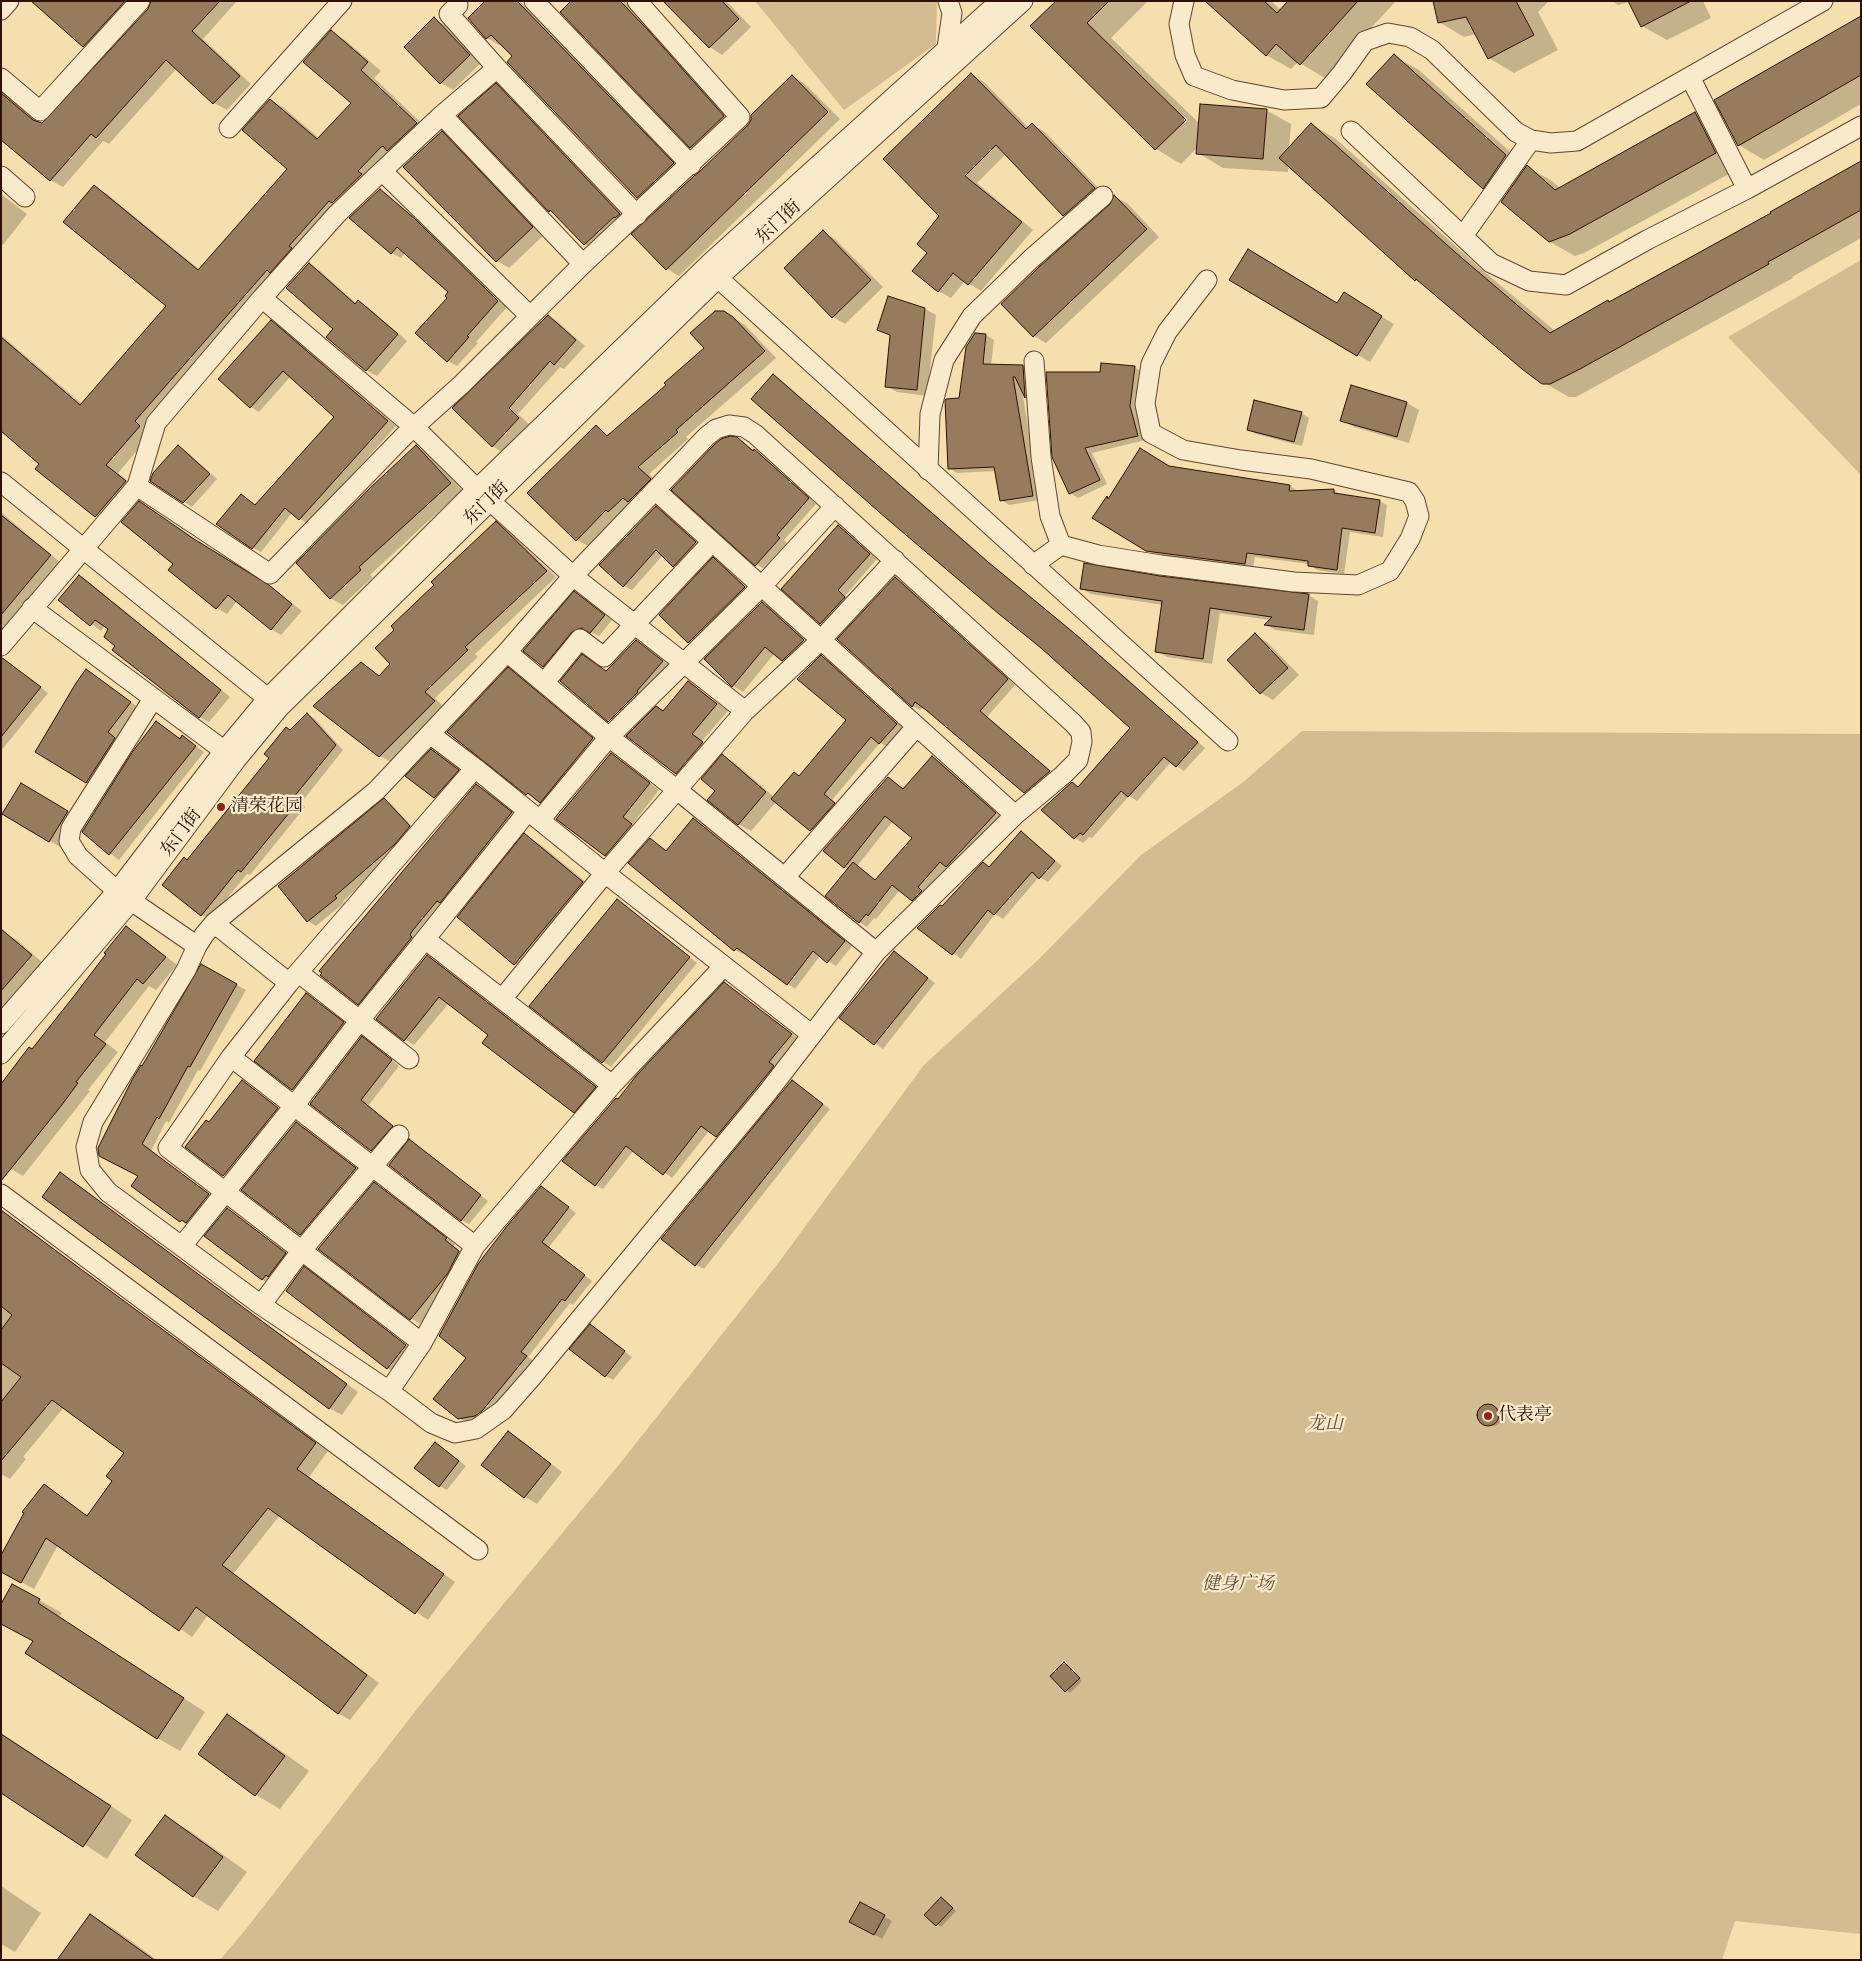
<!DOCTYPE html>
<meta charset="utf-8">
<style>
body{margin:0}
#map{position:relative;width:1862px;height:1961px;overflow:hidden;background:#f5dfae;font-family:"IM FELL Double Pica",serif}
canvas{display:block}
.frame{position:absolute;inset:0;border:2px solid #2f1005;pointer-events:none}
</style>
<div id="map">
<canvas width="1862" height="1961"></canvas>
<div class="frame"></div>
</div>
<script>
const ctx = document.querySelector('canvas').getContext('2d');
ctx.lineJoin = 'round';
function paint(path, color) { ctx.fillStyle = color; ctx.fill(path, 'evenodd'); }
const poly = rows => new Path2D(rows.map(r => 'M' + r).join(''));
function stroke(path, color, width, dash) { ctx.strokeStyle = color; ctx.lineWidth = width; ctx.lineCap = dash ? 'butt' : 'round'; ctx.setLineDash(dash || []); ctx.stroke(path); }
function write(font, color, halo, rows, align = 'center') {
  ctx.font = font + ' "IM FELL Double Pica","Noto Serif SC",serif'; ctx.lineWidth = 4.5; ctx.setLineDash([]); ctx.textBaseline = 'middle'; ctx.strokeStyle = halo; ctx.fillStyle = color; for (const [text, x, y, turn = 0] of rows) {
    ctx.save(); ctx.translate(x, y); ctx.rotate((+turn || 0) * Math.PI / 180); ctx.textAlign = isNaN(turn) ? turn : align; if (halo) ctx.strokeText(text, 0, 0); ctx.fillText(text, 0, 0); ctx.restore();
  }
}
const green = poly([
 [755,1,937,1,936,44,844,110],
 [1861,260,1861,475,1728,337],
 [1302,731,1861,734,1861,1934,1735,1921,1722,1960,220,1960,246,1929,424,1700,622,1461,779,1262,924,1065,1039,959,1141,855,1242,783]
]);
const shadow = poly([
 [50,1,143,1,96,53,84,46],
 [151,1,237,1,203,39,251,84,227,110,214,103,177,68,109,144,103,141,63,187,50,180,1,138,1,86,6,95,42,125,149,9],
 [487,1,520,1,685,171,650,204,637,197,514,56,501,43,499,45,487,38],
 [572,1,624,1,736,124,703,154,691,147,562,12],
 [665,1,726,1,751,27,722,55,710,47],
 [1058,1,1148,1,1111,38,1200,124,1266,110,1291,124,1289,148,1311,124,1336,139,1481,269,1555,331,1611,303,1773,214,1861,162,1861,238,1792,277,1793,278,1576,397,1569,397,1534,377,1425,285,1415,280,1288,165,1288,172,1223,168,1198,153,1198,147,1181,164,1156,149,1032,26],
 [1214,1,1271,1,1281,10,1289,1,1396,1,1325,78,1298,62,1291,69,1266,55],
 [1434,1,1549,1,1538,12,1558,50,1514,73,1489,58,1476,34,1464,37,1439,22],
 [1612,1,1703,1,1711,18,1667,40,1642,26,1630,2,1618,5],
 [1861,17,1861,104,1764,160,1739,145],
 [434,19,447,26,482,62,453,90,441,83],
 [331,32,345,40,381,71,374,78,430,131,343,208,118,473,139,490,109,524,96,516,41,463,1,429,1,335,82,404,168,306,94,187,107,194,200,270,289,169,270,100,284,108,319,138,353,103],
 [1394,56,1419,70,1527,167,1552,181,1560,188,1695,114,1720,128,1740,168,1584,253,1575,256,1545,239,1504,200,1483,188],
 [971,75,984,82,1029,128,1033,125,1045,132,1106,196,1076,222,1064,215,1006,154,977,183,1033,230,981,291,965,281,951,298,938,291,929,252,941,216],
 [792,76,804,83,840,119,679,276,667,269,749,126],
 [496,85,509,92,632,221,597,251,585,244,556,214,550,211],
 [442,132,454,140,544,235,509,268,497,261,405,167],
 [380,190,389,196,425,226,507,307,476,342,478,343,457,366,448,361,450,292,405,253,401,258,391,253],
 [1,194,27,214,3,245,1,244],
 [1115,197,1127,203,1159,237,1046,343,1034,336,1003,304,1111,205],
 [823,232,835,239,883,287,845,324,833,317],
 [309,264,319,270,357,304,359,302,369,308,407,341,377,376,366,370,335,329],
 [1230,280,1338,304,1356,301,1394,324,1370,362,1312,327,1310,329,1298,322],
 [925,309,936,315,927,396,897,392,886,386,892,336,878,329],
 [724,312,745,325,776,358,686,437,688,439,649,474,661,486,618,516,588,546,577,540,596,427,610,436,668,385,706,348],
 [548,316,558,322,585,346,564,369,560,367,518,414,529,424,502,452,492,446],
 [271,322,279,326,396,426,308,524,292,513,261,552,253,548,241,495,256,506,336,417,291,376,259,412,251,407,219,379],
 [986,335,994,340,991,365,1023,366,1031,370,1033,401,1026,398,1022,390,1040,500,1009,505,1001,500,996,471,957,473,949,468],
 [1134,367,1142,372,1145,440,1092,453,1107,484,1078,498,1070,493,1101,373],
 [773,375,781,380,996,568,1082,639,1205,748,1184,771,1171,762,1137,801,1129,796,1092,838,1089,837,1083,843,1075,838,1043,809,1072,783,1079,787,1131,727],
 [1407,403,1419,410,1409,443,1354,427,1342,420],
 [1301,413,1309,418,1302,446,1256,434,1248,429],
 [737,439,762,455,816,504,784,540,787,543,764,569,756,564],
 [178,446,186,451,217,479,192,507,152,481],
 [416,446,428,454,462,490,370,575,373,577,343,605,330,598],
 [1170,467,1290,486,1298,491,1333,490,1341,495,1379,501,1387,505,1383,537,1350,532,1344,574,1317,570,1309,564,1255,557,1253,568,1155,555,1094,518,1107,497,1110,499],
 [656,507,664,512,703,548,682,570,663,555,632,590,624,586],
 [149,508,204,546,279,593,302,611,281,635,271,629,237,601,227,614,217,608,170,570,174,564],
 [1,512,61,563,1,632],
 [496,523,506,529,556,577,475,654,478,657,435,698,445,708,391,762,380,756,362,663,380,676,392,664,396,630],
 [838,526,846,531,877,559,845,596,852,602,829,628,821,623,783,589],
 [713,559,721,564,752,592,697,647,689,642],
 [80,576,89,582,230,697,209,722,199,717,117,646,110,629,105,625,101,631,60,600],
 [1159,577,1308,595,1318,601,1314,635,1275,630,1266,625,1271,620,1220,613,1212,664,1167,657,1157,651,1163,605,1091,594,1081,588],
 [895,579,903,583,1015,685,987,717,1057,776,1032,797,1024,792,923,707,920,710,912,706],
 [575,593,612,620,599,636,590,632,580,636,551,671,543,666],
 [762,603,773,609,814,647,793,666,774,654,743,692,733,686],
 [1255,635,1267,642,1299,675,1273,700,1261,693],
 [636,641,670,666,617,725,609,721,606,672],
 [821,657,831,662,906,730,890,748,880,743,832,800,844,809,820,835,776,802,751,831,738,824,717,791,723,756,735,763,774,797,800,777,848,720],
 [8,662,48,693,1,751,1,670],
 [508,669,516,674,600,744,548,806,527,794,448,732],
 [87,671,142,710,99,789,36,751],
 [689,682,728,711,702,741,713,750,688,779,677,773],
 [307,714,315,719,343,750,301,803,305,807,250,875,247,874,210,919,202,915,187,861,271,758,290,731],
 [156,722,181,739,183,737,192,743,204,752,119,860,83,833,134,752],
 [431,751,466,775,442,802,435,797],
 [611,754,659,790,633,824,642,831,616,861,605,855],
 [932,757,940,762,1003,818,955,870,948,866,925,892,920,905,900,890,876,919,874,918,867,927,859,922,849,869,845,867,888,778,904,790],
 [893,821,914,838,876,880,857,866],
 [21,785,80,819,62,848,4,814],
 [477,785,489,792,524,820,371,1011,359,1004],
 [385,800,392,805,417,832,403,848,343,901,344,903,316,926,308,921],
 [693,819,701,824,852,946,836,966,820,956,795,989,745,952,743,954,735,950,650,840,667,851],
 [1021,833,1029,838,1062,866,1048,882,1039,877,1003,919,995,914,961,959,919,927,943,907,984,864,990,868],
 [525,835,541,845,599,893,532,974,515,964,459,917],
 [617,900,697,963,611,1067,603,1062],
 [127,928,139,935,177,965,156,990,149,986,105,1042,118,1052,88,1090,90,1091,23,1176,11,1169,33,1050],
 [4,933,17,940,43,963,1,1013,1,937],
 [894,952,935,983,883,1049,841,1018],
 [427,956,437,962,605,1093,584,1117,574,1112,490,1035,449,1003,414,1045,404,1039],
 [202,966,246,990,200,1071,198,1070,169,1123,166,1121,151,1151,218,1200,190,1227,133,1186,140,1176,142,1068],
 [732,988,799,1039,724,1141,709,1131,672,1178,634,1150,603,1189,596,1185,618,1101],
 [307,995,351,1028,301,1094,256,1061],
 [370,1042,399,1066,368,1106,400,1131,379,1155,312,1104],
 [242,1081,285,1113,232,1180,187,1147,210,1124],
 [792,1081,830,1109,704,1269,696,1265],
 [296,1123,307,1129,366,1175,311,1240,301,1234],
 [410,1140,488,1201,469,1224,461,1220],
 [60,1174,72,1181,358,1392,342,1415,329,1408],
 [374,1184,455,1244,454,1246,468,1257,457,1278,420,1324,411,1318],
 [541,1187,576,1213,549,1247,592,1281,573,1305,570,1303,528,1357,534,1361,490,1416,468,1423,459,1418,467,1357],
 [227,1209,293,1258,270,1284,262,1279],
 [1,1210,328,1451,309,1477,455,1582,428,1620,280,1515,234,1573,379,1683,350,1720,338,1713,208,1615,192,1637,58,1545,34,1589,1,1571,44,1486,88,1517,114,1481,126,1452,64,1407,23,1457,26,1459,10,1479,1,1474],
 [304,1268,314,1274,415,1352,397,1374,387,1368],
 [598,1331,632,1357,613,1380,606,1376],
 [1489,1406,1500,1411,1502,1417,1500,1423,1495,1426,1482,1422,1479,1417,1481,1409],
 [508,1433,521,1440,562,1472,537,1504,525,1497],
 [443,1448,466,1466,447,1490,439,1486],
 [39,1600,62,1613,59,1617,205,1712,180,1751,157,1738,34,1641,1,1623],
 [1065,1664,1082,1681,1070,1693,1052,1676],
 [227,1715,252,1730,309,1771,280,1809,256,1795],
 [1,1733,132,1820,107,1859,1,1791],
 [165,1817,190,1831,247,1872,218,1911,193,1896],
 [1,1886,41,1913,15,1952,1,1944],
 [945,1901,956,1911,941,1927,926,1915],
 [860,1903,892,1921,882,1939,851,1921],
 [91,1915,116,1930,157,1960,71,1960]
]);
const building = poly([
 [31,1,125,1,83,47,31,1],
 [151,1,220,1,192,31,240,76,213,104,166,60,96,138,91,134,50,181,1,140,1,93,33,120,42,123,148,9,151,1],
 [485,1,517,1,674,163,637,198,507,62,512,56,491,35,486,39,468,18,485,1],
 [571,1,620,1,648,30,724,116,690,148,560,12,571,1],
 [663,1,722,1,739,19,709,48,663,1],
 [1056,1,1109,1,1087,23,1186,120,1155,150,1030,26,1056,1],
 [1205,1,1264,1,1277,13,1288,1,1358,1,1300,65,1276,44,1266,56,1205,1],
 [1433,1,1516,1,1534,35,1488,59,1466,17,1438,23,1433,1],
 [1628,1,1691,1,1641,27,1628,1],
 [1861,16,1861,75,1738,146,1714,100,1861,16],
 [434,17,470,55,440,84,404,47,434,17],
 [331,30,368,62,361,70,417,123,387,151,383,146,381,147,358,171,362,174,332,203,329,201,289,246,292,248,270,273,267,270,135,421,140,426,106,465,126,481,95,517,35,469,39,464,1,431,1,337,80,405,166,306,63,222,94,185,198,270,287,169,242,130,270,99,317,139,351,103,303,62,331,30],
 [1394,54,1506,155,1483,189,1366,84,1394,54],
 [971,73,1026,129,1032,123,1095,188,1063,216,996,145,965,176,1022,222,968,285,953,273,938,292,912,271,927,253,917,244,939,216,883,159,971,73],
 [792,75,828,112,666,270,631,234,694,176,698,173,748,125,751,120,751,115,792,75],
 [496,83,620,214,615,218,614,217,584,245,550,210,549,212,458,116,496,83],
 [1200,104,1267,109,1263,159,1196,154,1200,104],
 [1695,112,1716,153,1570,234,1549,242,1501,202,1527,165,1555,190,1695,112],
 [1311,123,1456,253,1550,333,1608,300,1609,302,1771,213,1770,212,1861,161,1861,210,1768,262,1769,264,1580,369,1550,384,1542,384,1522,369,1416,279,1415,281,1279,158,1311,123],
 [442,131,533,227,496,262,403,167,442,131],
 [380,189,415,219,498,301,467,336,469,337,447,362,415,333,447,298,445,296,448,292,397,247,391,254,349,218,380,189],
 [1114,195,1147,229,1033,337,1001,304,1039,267,1110,204,1114,195],
 [823,230,871,280,832,318,784,268,823,230],
 [1248,249,1337,303,1344,292,1382,316,1357,356,1229,280,1248,249],
 [309,263,355,304,358,300,398,334,366,371,326,337,333,329,286,288,309,263],
 [888,296,925,308,917,390,885,387,890,335,877,330,888,296],
 [715,311,724,311,733,317,765,351,676,430,678,432,638,467,651,479,628,502,623,498,608,512,606,510,576,541,527,493,596,425,607,436,666,385,664,383,704,348,690,333,715,311],
 [548,315,576,340,554,365,550,361,509,408,519,418,492,447,452,408,548,315],
 [271,320,388,421,299,520,285,508,252,549,216,524,241,494,255,505,334,417,283,371,250,408,218,379,271,320],
 [975,333,986,334,983,364,1023,365,1025,398,1015,377,1013,377,1033,496,1000,501,994,467,948,469,945,400,946,399,959,398,966,347,975,333],
 [1101,363,1135,366,1130,406,1138,436,1085,448,1100,480,1069,494,1052,457,1046,372,1100,372,1101,363],
 [773,374,988,562,1074,633,1198,742,1176,767,1164,757,1128,797,1121,791,1083,835,1080,833,1074,839,1041,810,1072,782,1078,787,1130,728,1041,648,999,614,886,518,751,399,773,374],
 [1351,385,1407,402,1397,437,1340,421,1351,385],
 [1254,400,1302,412,1294,442,1247,430,1254,400],
 [730,436,737,437,753,451,754,449,809,498,777,535,780,538,755,566,671,490,715,444,721,439,730,436],
 [178,445,210,474,183,503,150,481,153,473,178,445],
 [416,445,451,483,359,567,361,570,330,599,296,563,370,488,416,445],
 [1140,448,1169,466,1290,485,1289,491,1334,489,1334,493,1380,500,1375,533,1342,528,1337,570,1308,566,1308,561,1247,553,1245,564,1146,551,1092,518,1107,496,1108,499,1140,448],
 [139,501,194,539,269,585,292,604,271,630,228,595,216,609,168,570,173,564,121,522,139,501],
 [656,506,696,542,673,567,656,550,623,587,599,565,656,506],
 [1,515,51,555,1,615,1,515],
 [496,521,547,571,465,647,468,650,425,692,435,701,379,757,313,706,361,662,379,676,390,664,375,648,394,630,391,626,434,585,431,582,496,521],
 [838,525,870,554,838,590,845,597,820,624,781,589,838,525],
 [713,557,745,587,688,643,659,615,713,557],
 [1084,563,1160,576,1309,594,1304,630,1264,625,1272,617,1210,608,1203,659,1155,652,1162,601,1080,589,1084,563],
 [79,575,221,690,199,718,112,650,115,646,104,637,108,629,95,620,90,626,58,600,79,575],
 [895,577,1008,679,980,711,1050,771,1024,793,926,710,915,702,912,707,837,639,895,577],
 [574,591,605,615,590,633,581,628,572,632,543,667,523,651,574,591],
 [762,602,804,640,782,661,765,647,732,687,704,659,762,602],
 [1255,633,1288,668,1260,694,1227,660,1255,633],
 [636,640,663,661,637,691,638,692,608,722,560,681,582,654,606,671,636,640],
 [821,655,897,724,879,744,871,737,824,794,835,803,810,831,771,799,794,772,799,776,846,720,797,679,821,655],
 [1,657,41,687,1,737,1,657],
 [508,667,593,738,540,803,528,793,526,795,447,732,508,667],
 [86,669,131,702,108,732,115,738,86,783,35,752,76,683,86,669],
 [688,681,717,704,692,734,703,742,676,774,626,736,656,706,663,711,688,681],
 [307,713,336,745,293,798,298,802,241,872,238,870,201,916,162,885,184,857,187,860,269,758,264,754,286,727,290,730,307,713],
 [156,721,180,739,182,735,196,746,109,855,82,832,133,751,156,721],
 [431,749,459,770,434,798,405,776,431,749],
 [611,753,650,783,623,817,632,824,605,856,556,819,611,753],
 [722,754,766,792,738,825,707,800,715,791,701,779,722,754],
 [932,756,996,813,946,867,940,862,918,887,922,891,912,901,892,885,868,916,866,914,859,923,825,896,853,862,875,880,912,838,885,816,844,868,823,851,888,777,903,789,932,756],
 [21,783,68,811,49,842,2,814,21,783],
 [476,784,512,812,440,903,437,901,413,930,410,935,412,937,358,1005,320,975,322,973,319,971,476,784],
 [384,798,410,826,395,844,335,896,337,898,307,922,278,886,384,798],
 [693,818,845,941,827,963,813,951,787,985,737,948,734,951,628,863,650,838,666,851,693,818],
 [1021,831,1055,861,1039,879,1032,872,994,915,988,910,952,955,917,928,940,905,942,906,983,862,989,867,1021,831],
 [524,833,583,882,514,965,457,917,524,833],
 [617,899,690,957,602,1063,529,1006,617,899],
 [126,926,166,957,143,984,137,979,94,1035,106,1044,76,1082,78,1083,61,1106,1,1181,1,1084,29,1047,32,1049,74,996,106,954,104,953,126,926],
 [1,929,32,955,1,991,1,929],
 [894,951,928,978,874,1045,839,1018,894,951],
 [427,955,596,1087,574,1113,482,1043,488,1035,439,997,404,1041,376,1019,427,955],
 [201,964,237,984,190,1067,188,1066,159,1119,157,1117,142,1144,209,1194,186,1223,182,1220,180,1222,131,1186,138,1176,99,1156,98,1148,132,1080,141,1065,142,1066,201,964],
 [724,982,792,1034,769,1062,774,1066,716,1137,701,1126,663,1175,626,1146,595,1186,562,1161,616,1098,618,1099,636,1076,724,982],
 [306,993,344,1022,292,1090,254,1061,306,993],
 [362,1036,392,1060,361,1100,393,1126,371,1151,310,1104,362,1036],
 [242,1080,278,1108,223,1176,185,1147,206,1120,209,1122,242,1080],
 [792,1080,823,1104,695,1266,661,1239,792,1080],
 [296,1122,356,1168,300,1235,241,1190,296,1122],
 [409,1139,481,1195,461,1221,389,1165,409,1139],
 [60,1172,347,1384,329,1409,42,1197,60,1172],
 [374,1182,447,1238,445,1240,459,1251,448,1273,410,1320,318,1249,374,1182],
 [541,1186,569,1207,542,1242,585,1275,565,1301,562,1299,521,1352,527,1356,482,1411,475,1416,458,1419,433,1399,466,1358,439,1336,478,1264,507,1226,541,1186],
 [227,1208,286,1253,268,1277,266,1275,262,1280,204,1236,227,1208],
 [1,1210,316,1443,297,1469,444,1574,415,1614,268,1508,222,1565,367,1675,338,1714,196,1607,179,1631,46,1538,21,1583,1,1572,1,1555,24,1513,22,1512,44,1484,87,1516,112,1481,106,1476,124,1453,52,1400,1,1461,1,1402,21,1377,1,1363,1,1330,12,1315,1,1306,1,1210],
 [304,1266,406,1345,387,1369,286,1291,304,1266],
 [590,1324,625,1351,605,1377,569,1349,590,1324],
 '1477 1415a11 11 0 1 1 22 0a11 11 0 1 1-22 0Z',
 [508,1431,551,1464,524,1498,481,1465,508,1431],
 [435,1442,459,1461,439,1487,414,1468,435,1442],
 [12,1584,40,1599,38,1603,184,1698,157,1739,25,1653,33,1641,1,1624,1,1604,12,1584],
 [1064,1662,1080,1678,1065,1692,1050,1676,1064,1662],
 [227,1714,285,1756,255,1796,198,1754,227,1714],
 [1,1734,111,1806,83,1847,1,1793,1,1734],
 [165,1815,223,1857,193,1897,135,1855,165,1815],
 [941,1897,953,1908,936,1926,924,1915,941,1897],
 [860,1902,885,1915,874,1935,849,1922,860,1902],
 [90,1914,154,1960,57,1960,90,1914]
]);
const minor = poly([
 [534,1,691,165],
 [1184,1,1179,24,1185,55,1194,76,1232,90,1284,100,1321,98,1342,73,1365,41,1388,33,1410,37,1432,50,1516,132,1531,140,1551,143,1577,141,1823,1],
 [458,5,449,14,497,68,637,215],
 [1,10,9,1],
 [944,53,947,48,952,13,948,1],
 [1690,77,1747,189],
 [1,78,40,111,140,1],
 [442,115,583,264],
 [229,128,342,1],
 [1351,131,1491,263,1529,281,1566,285,1647,240,1747,189,1861,126],
 [382,171,530,316],
 [1,176,25,197],
 [1463,236,1531,140],
 [718,278,1228,741],
 [262,298,414,427,477,489,573,576,707,436,716,429,729,425,744,427,755,434,1073,723,1081,732,1082,742,1078,760,1063,775,1015,815,876,952,767,1093,532,1377,503,1410,476,1429,455,1433,431,1423,389,1391,261,1305,108,1192,90,1170,86,1147,93,1122,186,970,197,946,204,935,214,923,376,791,507,652,573,576,745,711],
 [1034,361,1041,457,1050,516,1061,545],
 [928,470,930,414,944,360,972,316,1031,259,1103,196],
 [1,482,276,705],
 [137,486,270,574,404,436,462,384,583,264,740,117,637,1],
 [655,490,1015,815],
 [1033,565,1061,545,1098,555,1161,565,1294,582,1358,585,1390,571,1410,539,1419,516,1415,501,1409,492,1311,469,1241,460,1183,450,1151,433,1145,404,1151,364,1167,332,1207,280],
 [32,608,234,758],
 [1,646,137,486,156,423,262,298,337,214,382,171,442,115,497,68],
 [507,652,609,737,676,789,876,952],
 [545,682,580,639,604,657,712,542],
 [153,699,71,828,69,841,78,856,117,891,197,946],
 [430,734,475,768,605,873,811,1034],
 [540,820,609,737,761,587,835,506],
 [785,877,916,727],
 [214,923,289,983],
 [425,939,612,1085],
 [299,973,409,1059],
 [502,999,605,873,745,711,821,640,895,560],
 [1,1024,117,891,224,751,268,698,477,489,710,263,1000,1],
 [1,1054,132,900,236,760,279,708,718,278,1023,1],
 [231,1057,475,1246],
 [1,1194,478,1550],
 [182,1246,294,1106,360,1020,528,811],
 [261,1305,302,1250,399,1135],
 [422,1343,168,1148,231,1057,289,983,475,768],
 [389,1391,422,1343,475,1246,612,1085,724,966]
]);
const markers = [
 [221,807,5,"#8f2418"],
 [1488,1416,5,"#8f2418"]
];
const streetNames = [
 ["东门街",779,223,-43],
 ["东门街",487,504,-44],
 ["东门街",182,833,-53]
];
const poiNames = [
 ["清荣花园",231,807],
 ["代表亭",1498,1416]
];
const parkNames = [
 ["龙山",1325,1425],
 ["健身广场",1238,1585]
];
paint(green, '#d3bc91');
paint(shadow, '#0003');
paint(building, '#967c5d');
stroke(building, '#2f1005', 1);
stroke(minor, '#60442f', 21);
stroke(minor, '#f8eaca', 19);
for (const [x, y, r, color] of markers) { const dot = new Path2D(); dot.arc(x, y, r, 0, 2 * Math.PI); ctx.fillStyle = color; ctx.fill(dot); stroke(dot, '#f8eaca', 2); }
write('18px', '#2f1005', '#f8eaca', streetNames);
write('18px', '#2f1005', '#f8eaca', poiNames, 'left');
write('italic 18px', '#684c36', '#f8eaca', parkNames);
</script>
